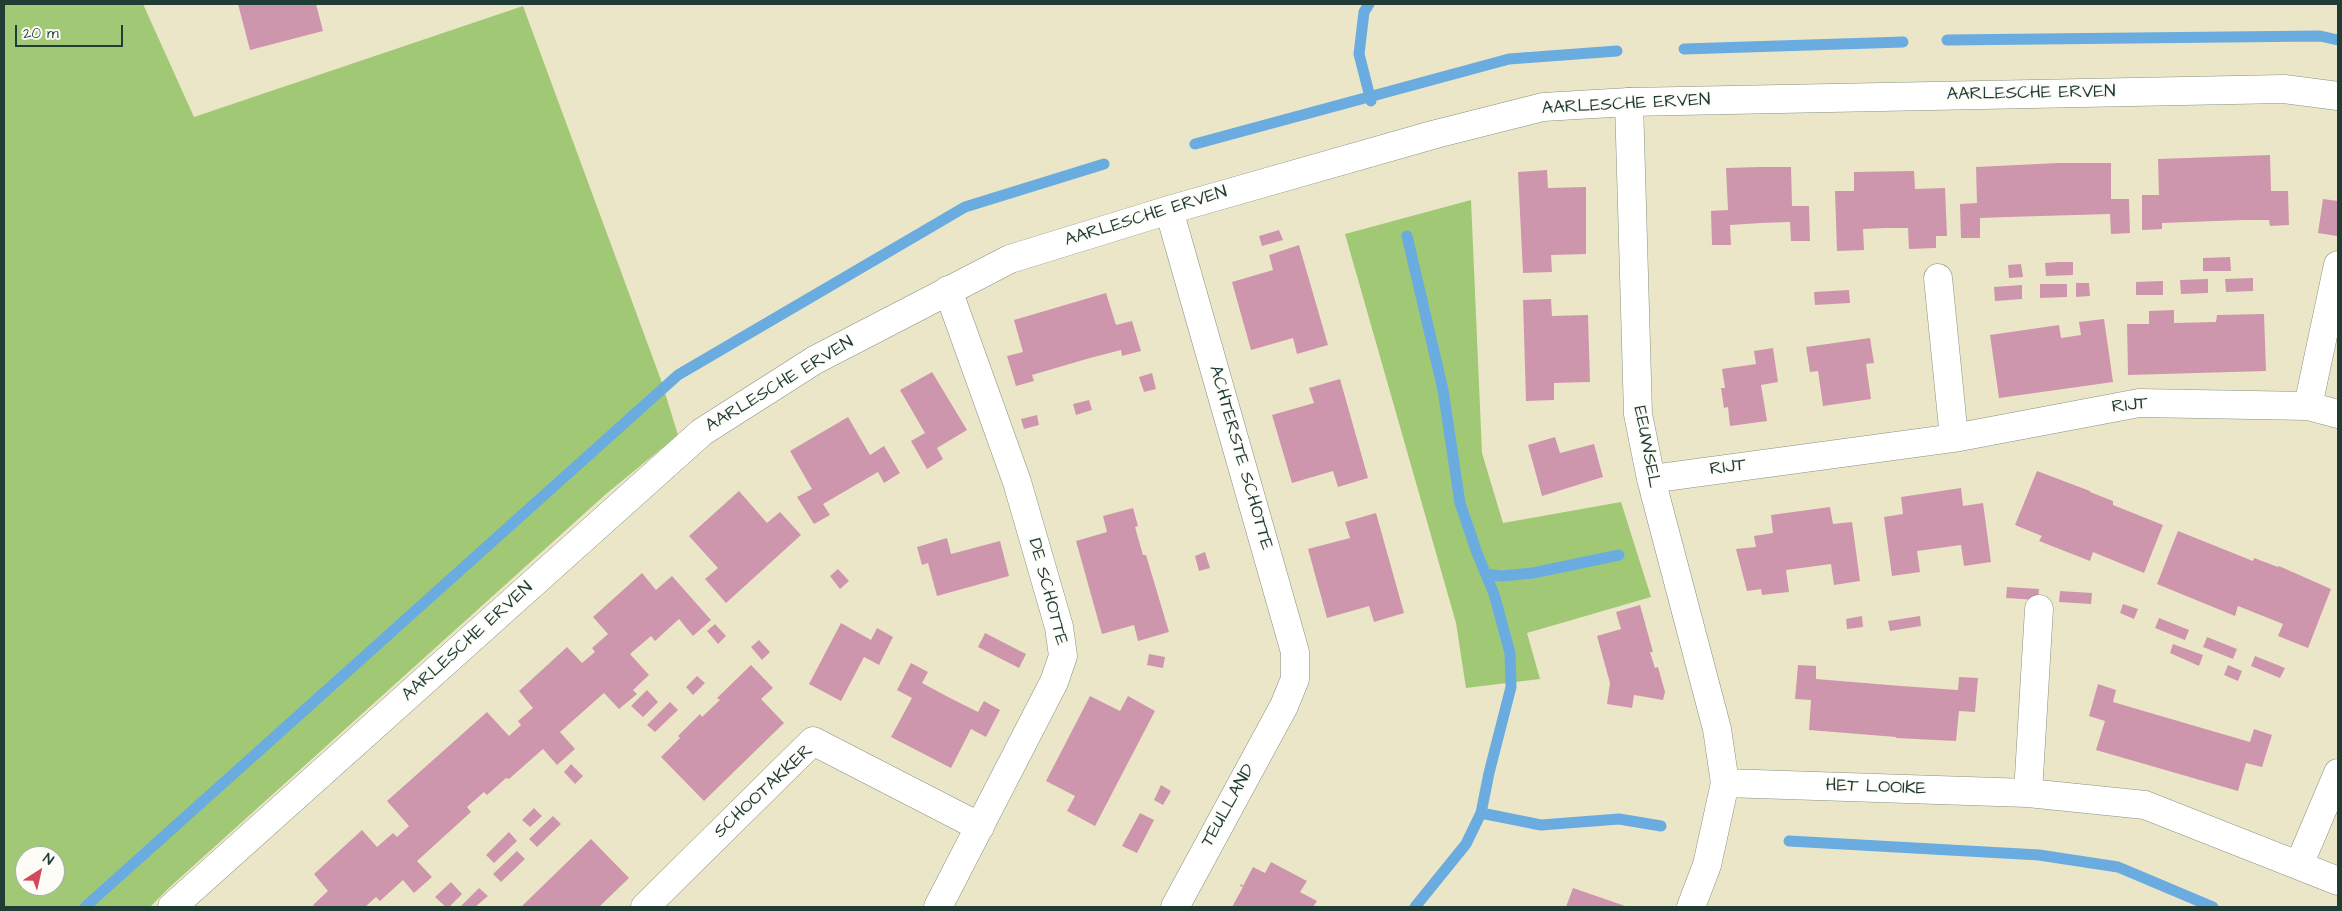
<!DOCTYPE html>
<style>
body{margin:0}
#map{position:relative;width:2342px;height:911px;overflow:hidden;background:#ece6c9;font-family:"Architects Daughter",sans-serif}
canvas{display:block}
.frame{position:absolute;inset:0;border:5px solid #1f3d34;pointer-events:none}
.north{position:absolute;left:15px;top:846px;width:50px;height:50px;box-sizing:border-box;background:#fdfcf7;border:1px solid #a4b0a9;border-radius:50%;rotate:35deg;font-size:14px;font-weight:700;line-height:20px;text-align:center;color:#1f3d34}
.north::after{content:'';display:block;margin:auto;width:18px;height:22px;background:#d1495b;clip-path:polygon(50% 0,100% 100%,50% 72%,0 100%)}
.scale{position:absolute;left:15px;top:25px;width:108px;height:22px;box-sizing:border-box;border:2px solid #1f3d34;border-top:0;padding-left:6px;font-size:15px;line-height:18px;white-space:nowrap;color:#1f3d34;-webkit-text-stroke:4px #fdfcf7;paint-order:stroke}
</style>
<div id="map">
<canvas width="2342" height="911"></canvas>
<div class="frame"></div>
<div class="north">N</div>
<div class="scale">20 m</div>
</div>
<script>
const ctx = document.querySelector('canvas').getContext('2d');
ctx.lineJoin = 'round';
function paint(path, color) { ctx.fillStyle = color; ctx.fill(path, 'evenodd'); }
const poly = rows => new Path2D(rows.map(r => 'M' + r).join(''));
function stroke(path, color, width, dash) { ctx.strokeStyle = color; ctx.lineWidth = width; ctx.lineCap = dash ? 'butt' : 'round'; ctx.setLineDash(dash || []); ctx.stroke(path); }
function write(font, color, halo, rows, align = 'center') {
  ctx.font = font + ' "Architects Daughter",sans-serif'; ctx.lineWidth = 4; ctx.setLineDash([]); ctx.textBaseline = 'middle'; ctx.strokeStyle = halo; ctx.fillStyle = color; for (const [text, x, y, turn = 0] of rows) {
    ctx.save(); ctx.translate(x, y); ctx.rotate((+turn || 0) * Math.PI / 180); ctx.textAlign = isNaN(turn) ? turn : align; if (halo) ctx.strokeText(text, 0, 0); ctx.fillText(text, 0, 0); ctx.restore();
  }
}
const green = poly([
 [4,4,143,4,194,117,523,6,661,380,678,435,606,494,171,886,150,907,4,907],
 [25,856,55,856,55,886,25,886],
 [1471,200,1482,453,1503,523,1621,502,1651,597,1527,633,1540,679,1466,688,1456,623,1345,234]
]);
const stream = poly([
 [1369,4,1364,12,1359,54,1371,101],
 [1947,40,2320,36,2338,40],
 [1684,49,1903,42],
 [1195,144,1509,59,1617,51],
 [1407,236,1443,390,1460,503,1477,553,1494,594,1510,653,1511,687,1489,773,1481,813,1466,844,1415,907],
 [1486,574,1502,576,1533,573,1619,555],
 [1481,813,1541,825,1619,819,1661,826],
 [1789,841,2039,855,2118,867,2213,907],
 [85,907,678,375,965,207,1104,164]
]);
const building = poly([
 [238,4,316,4,323,31,250,50],
 [2270,155,2271,191,2288,191,2289,225,2270,226,2269,220,2243,220,2162,223,2162,229,2142,230,2142,195,2159,195,2158,159],
 [2058,163,2111,163,2111,199,2129,199,2130,233,2111,234,2110,214,2007,217,1980,218,1980,238,1961,238,1960,204,1977,203,1976,167],
 [1760,167,1791,167,1792,206,1809,206,1810,241,1791,241,1790,222,1761,223,1730,225,1731,245,1712,245,1711,211,1728,210,1726,168],
 [1547,170,1548,188,1586,187,1586,254,1551,255,1552,272,1523,273,1518,172],
 [1914,171,1915,189,1945,188,1947,236,1936,236,1936,248,1909,249,1908,228,1886,228,1863,229,1864,250,1837,251,1835,191,1854,191,1854,172],
 [2323,199,2338,201,2337,236,2318,233],
 [1279,230,1283,240,1262,246,1259,236],
 [1299,245,1328,345,1297,354,1293,338,1251,350,1232,282,1273,270,1269,255],
 [2230,257,2231,271,2203,271,2203,258],
 [2059,262,2073,262,2073,275,2046,276,2045,263],
 [2021,264,2023,277,2009,278,2008,265],
 [2253,278,2253,291,2226,292,2225,279],
 [2208,279,2208,293,2181,294,2180,280],
 [2163,281,2163,295,2136,295,2136,282],
 [2076,283,2089,283,2090,296,2076,297],
 [2040,284,2067,284,2067,297,2040,298],
 [2022,285,2022,299,1995,301,1994,287],
 [1849,290,1850,303,1815,305,1814,292],
 [1106,293,1116,325,1132,321,1141,351,1122,356,1121,350,1090,358,1032,375,1034,381,1016,386,1007,356,1023,352,1014,320],
 [1551,299,1552,316,1588,315,1590,382,1554,383,1554,400,1526,401,1523,300],
 [2174,310,2174,323,2216,322,2217,315,2264,314,2266,371,2128,375,2127,324,2149,324,2149,311],
 [2104,319,2113,382,1999,398,1990,335,2059,325,2061,338,2081,335,2079,322],
 [1870,338,1874,363,1866,364,1871,399,1823,406,1818,371,1810,372,1806,347],
 [1773,348,1778,382,1761,385,1767,421,1730,426,1728,407,1724,408,1721,388,1725,388,1722,369,1756,364,1754,351],
 [932,372,967,430,937,448,943,459,927,469,911,441,925,433,900,390],
 [1152,373,1156,389,1144,392,1139,377],
 [1340,379,1368,478,1338,487,1333,471,1292,483,1272,415,1314,403,1309,388],
 [1089,400,1092,410,1076,415,1073,404],
 [1037,415,1039,425,1024,429,1021,419],
 [848,417,870,455,884,446,900,473,884,483,878,472,823,504,830,515,814,524,797,497,812,489,790,451],
 [1555,437,1560,453,1594,444,1603,477,1542,496,1528,445],
 [2037,471,2090,491,2090,492,2113,501,2113,505,2163,525,2144,573,2093,552,2090,561,2039,541,2042,536,2015,525],
 [1961,488,1963,506,1983,503,1991,562,1964,566,1961,545,1917,551,1920,572,1892,576,1884,517,1903,514,1901,497],
 [739,491,767,523,780,512,801,535,726,603,705,579,718,568,689,536],
 [1830,507,1833,524,1852,522,1860,581,1834,585,1831,564,1786,570,1789,592,1762,595,1761,589,1747,591,1736,549,1756,547,1754,536,1773,533,1771,515],
 [1133,508,1138,526,1135,527,1143,555,1146,555,1169,632,1138,641,1134,625,1102,634,1076,541,1107,532,1103,516],
 [1376,513,1404,613,1374,622,1369,606,1327,618,1308,549,1350,538,1345,522],
 [2178,531,2253,561,2254,558,2278,567,2279,566,2331,589,2308,648,2278,636,2283,624,2238,606,2235,616,2157,584],
 [947,538,951,554,1000,541,1009,576,937,596,928,563,922,565,917,547],
 [1205,552,1210,568,1199,571,1195,556],
 [838,569,849,581,840,589,830,576],
 [642,573,656,590,672,576,711,620,693,636,679,619,655,641,651,636,630,654,649,675,633,690,637,694,619,709,604,693,560,732,575,749,557,765,543,749,509,779,506,778,487,795,484,792,467,807,471,812,417,861,432,877,414,893,403,880,380,901,376,897,365,907,315,907,313,905,328,891,314,874,362,830,377,847,393,833,397,837,409,826,387,801,487,712,509,736,521,725,518,721,533,708,519,691,567,647,582,663,595,652,592,648,608,634,593,617],
 [2007,587,2039,589,2038,600,2006,598],
 [2060,591,2092,593,2091,604,2059,602],
 [2123,604,2138,609,2134,619,2120,613],
 [1640,605,1653,652,1650,652,1655,668,1658,667,1665,692,1663,700,1634,695,1632,708,1607,704,1610,683,1597,636,1621,629,1616,612],
 [1862,616,1863,627,1847,629,1846,619],
 [1920,616,1921,626,1890,631,1888,621],
 [2159,618,2189,630,2185,640,2155,628],
 [841,623,871,640,877,628,893,637,879,665,864,657,841,701,809,684],
 [715,624,726,636,718,644,707,631],
 [985,633,1026,654,1019,668,978,647],
 [2207,637,2237,649,2233,659,2203,647],
 [759,640,770,652,762,660,751,647],
 [2173,644,2203,655,2199,666,2170,653],
 [1149,654,1165,657,1163,668,1147,665],
 [2255,656,2285,668,2280,678,2251,666],
 [911,663,928,672,922,683,950,698,978,712,984,701,1000,710,986,737,971,729,951,768,891,737,912,698,897,690],
 [751,665,773,688,761,699,784,723,704,801,661,757,680,738,678,736,700,714,702,717,720,700,717,698],
 [1798,665,1816,666,1816,679,1901,686,1958,690,1959,677,1978,678,1975,712,1959,711,1956,741,1896,738,1896,737,1809,730,1811,700,1795,699],
 [2228,665,2242,671,2238,681,2224,675],
 [697,676,705,683,693,695,686,687],
 [2098,684,2116,690,2113,702,2195,726,2250,742,2254,729,2272,735,2262,767,2246,763,2238,791,2096,750,2105,721,2089,716],
 [647,690,658,702,643,717,631,706],
 [1090,696,1120,711,1128,696,1155,711,1095,826,1067,811,1075,796,1046,781],
 [670,702,678,710,655,732,647,725],
 [571,764,583,776,575,784,564,772],
 [1161,785,1171,791,1163,805,1154,800],
 [534,808,542,816,530,827,522,820],
 [1140,813,1154,820,1137,853,1122,846],
 [553,816,561,824,537,847,529,839],
 [509,832,517,841,494,863,486,855],
 [591,839,629,878,599,907,521,907],
 [517,851,525,859,501,882,493,874],
 [1271,862,1307,881,1300,892,1317,901,1313,907,1232,907,1243,887,1240,886,1241,884,1243,886,1253,867,1265,873],
 [451,882,462,894,449,907,446,907,435,897],
 [479,888,488,896,475,907,460,907],
 [1573,888,1628,907,1566,907]
]);
const street = poly([
 [1629,102,1638,414,1651,479,1717,729,1725,783,1707,865,1691,907],
 [1169,210,1295,652,1295,679,1284,706,1175,907],
 [1938,278,1954,438],
 [2308,406,2338,265],
 [1651,479,1954,438,2139,403,2308,406,2338,414],
 [1725,783,2028,793,2145,805,2338,881],
 [2028,793,2039,609],
 [2299,865,2338,773],
 [645,907,813,741,980,827],
 [938,907,1054,682,1063,656,1059,627,1017,482,948,290]
]);
const secondary = poly([
 [172,907,702,432,815,360,1010,259,1169,210,1436,134,1543,107,1629,102,2284,89,2338,96]
]);
const streetNames = [
 ["AARLESCHE ERVEN",2031,94,-1],
 ["AARLESCHE ERVEN",1626,105,-3],
 ["AARLESCHE ERVEN",1146,217,-17],
 ["AARLESCHE ERVEN",780,385,-31],
 ["RIJT",2130,406,-7],
 ["EEUWSEL",1646,447,79],
 ["ACHTERSTE SCHOTTE",1240,458,74],
 ["RIJT",1728,468,-8],
 ["DE SCHOTTE",1047,592,75],
 ["AARLESCHE ERVEN",468,642,-42],
 ["HET LOOIKE",1876,788,2],
 ["SCHOOTAKKER",764,792,-43],
 ["TEULLAND",1229,806,-61]
];
paint(green, '#a1c975');
stroke(stream, '#6aacdf', 11);
paint(building, '#ce96ac');
stroke(street, '#86927e', 29);
stroke(secondary, '#86927e', 29);
stroke(street, '#fff', 28);
stroke(secondary, '#fff', 28);
write('18px', '#1f3d34', '#fdfcf7', streetNames);
</script>
